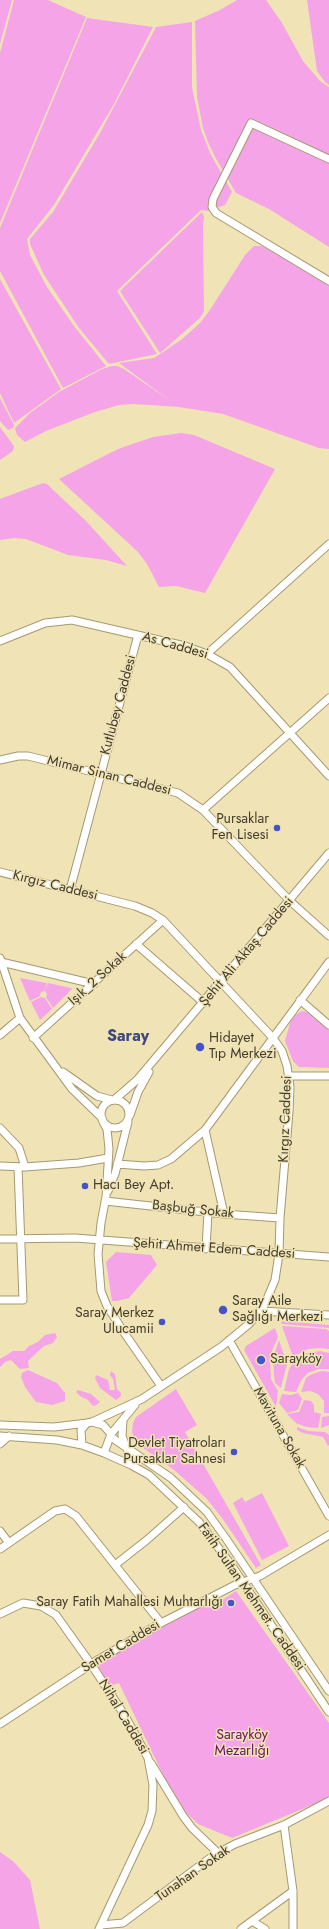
<!DOCTYPE html>
<meta charset="utf-8">
<style>
body{margin:0}
canvas{display:block;background:#f0e3b6}
</style>
<canvas width="329" height="1929"></canvas>
<script>
const ctx = document.querySelector('canvas').getContext('2d');
ctx.lineJoin = 'round';
function paint(path, color) { ctx.fillStyle = color; ctx.fill(path, 'evenodd'); }
const poly = rows => new Path2D(rows.map(r => 'M' + r).join(''));
function stroke(path, color, width, dash) { ctx.strokeStyle = color; ctx.lineWidth = width; ctx.lineCap = dash ? 'butt' : 'round'; ctx.setLineDash(dash || []); ctx.stroke(path); }
function write(font, color, halo, rows, align = 'center') {
  ctx.font = font + ' Jost,sans-serif'; ctx.lineWidth = 3; ctx.setLineDash([]); ctx.textBaseline = 'middle'; ctx.strokeStyle = halo; ctx.fillStyle = color; for (const [text, x, y, turn = 0] of rows) {
    ctx.save(); ctx.translate(x, y); ctx.rotate((+turn || 0) * Math.PI / 180); ctx.textAlign = isNaN(turn) ? turn : align; if (halo) ctx.strokeText(text, 0, 0); ctx.fillText(text, 0, 0); ctx.restore();
  }
}
const green = poly([
 [0,0,12,0,0,44],
 [14,0,48,0,86,17,0,223,0,53],
 [237,0,266,0,282,23,303,61,320,81,329,87,329,247,269,209,236,193,215,157,208,142,203,128,197,97,195,21,220,10],
 [307,0,329,0,329,85,325,82,317,71],
 [87,18,153,27,114,104,54,205,27,239,30,255,47,287,74,326,106,366,63,388,0,271,0,228],
 [192,22,192,87,201,130,211,155,232,192,225,205,208,211,201,210,117,291,157,354,109,364,79,328,44,275,30,244,30,239,53,212,100,133,156,27],
 [202,212,204,217,203,225,204,311,200,318,160,353,120,291],
 [254,246,262,246,329,279,329,449,319,448,223,414,179,407,134,404,119,405,95,412,46,431,25,442,17,435,15,428,30,413,59,392,102,369,112,366,117,366,124,369,169,400,119,363,154,358,181,340,200,323,210,310,245,255],
 [0,279,61,389,14,423,0,393],
 [0,398,14,425,13,428,8,430,0,421],
 [0,427,14,446,13,451,0,460],
 [181,433,194,435,275,469,205,593,176,586,159,587,147,564,138,552,59,479,118,449,153,437],
 [43,483,47,484,86,521,127,566,106,560,68,555,26,539,15,538,0,540,0,499],
 [20,978,47,983,45,991,41,992,40,996,30,1001],
 [48,983,71,988,72,989,47,994,45,991],
 [72,989,53,1008,46,997,47,994],
 [41,997,45,998,52,1009,40,1020,31,1002],
 [302,1011,307,1012,329,1030,329,1068,299,1067,293,1061,285,1041,290,1023,295,1015],
 [116,1252,151,1255,157,1265,129,1298,117,1301,112,1301,106,1262],
 [281,1321,329,1325,329,1328,282,1324],
 [282,1326,326,1329,329,1331,329,1349,319,1348,308,1349,293,1357],
 [275,1328,278,1337,271,1353,270,1362,271,1379,278,1391,276,1407,244,1350,246,1346],
 [55,1333,57,1337,53,1343,44,1346,28,1361,29,1368,20,1369,11,1360,5,1362,0,1367,0,1359,13,1351,24,1351,29,1346,38,1342,45,1335],
 [279,1340,287,1364,281,1388,275,1383,274,1375,273,1358],
 [320,1351,329,1353,329,1369,319,1369,308,1373,302,1379,296,1392,284,1391,289,1369,295,1360,303,1354],
 [28,1370,57,1383,65,1393,65,1401,52,1405,36,1402,25,1387,21,1377,22,1373],
 [111,1371,115,1374,117,1389,121,1393,121,1396,116,1400,100,1388,95,1378,96,1375,108,1380,110,1390,115,1390,113,1379,110,1375],
 [322,1371,329,1372,329,1413,324,1413,324,1401,318,1394,310,1391,301,1392,306,1378,312,1374],
 [176,1389,197,1425,185,1432,261,1565,256,1568,222,1518,206,1498,174,1470,135,1442,132,1432,133,1423,136,1417],
 [78,1390,91,1394,100,1402,95,1406,92,1405,88,1400,80,1396,76,1392],
 [298,1393,302,1399,298,1410,287,1413,279,1403,282,1394,291,1395],
 [304,1400,311,1401,314,1405,314,1412,321,1414,318,1428,306,1427,296,1423,287,1414,299,1412],
 [329,1416,329,1425,321,1428,322,1417],
 [297,1427,308,1431,325,1432,329,1435,329,1445,328,1446,323,1437,303,1433,297,1430],
 [262,1493,289,1546,262,1560,233,1503,242,1497,245,1502],
 [236,1591,329,1723,329,1798,232,1838,198,1824,177,1804,119,1683,110,1686,97,1664,219,1596,222,1600],
 [0,1852,14,1862,30,1880,40,1929,0,1929]
]);
const minor = poly([
 [329,159,251,123,213,199,212,207,216,213,329,281],
 [0,641,45,623,72,620,185,646,207,654,230,667,329,776],
 [207,654,329,544],
 [0,760,18,756,28,756,178,793,203,810,290,901,329,936],
 [203,810,329,698],
 [0,872,135,906,152,913,163,920,273,1038,282,1051,287,1066,290,1087,289,1112,280,1218,279,1254,275,1280,264,1306,249,1324,221,1347,142,1399,92,1422],
 [70,890,138,635],
 [136,944,204,1003],
 [0,958,20,1018,72,1089,102,1118],
 [1,962,94,984],
 [300,1000,329,1025],
 [0,1035,20,1018],
 [33,1038,163,920],
 [63,1072,97,1096,112,1100],
 [289,1076,329,1076],
 '101 1114a14 14 0 1 1 28 0a14 14 0 1 1-28 0Z',
 [114,1100,137,1080,329,853],
 [130,1115,138,1092,149,1072],
 [103,1122,107,1129,109,1149,106,1197,101,1223,98,1254,101,1291,107,1306,125,1334,161,1386],
 [0,1128,19,1148,25,1167],
 [205,1130,224,1214],
 [117,1164,144,1166,158,1165,171,1159,205,1130,329,962],
 [0,1166,25,1167,79,1163,108,1158],
 [108,1191,115,1174,128,1122],
 [105,1201,224,1214,280,1218],
 [0,1239,75,1238,329,1257],
 [206,1249,208,1212],
 [0,1300,23,1300,18,1167],
 [261,1311,329,1315],
 [229,1340,329,1516],
 [123,1420,122,1436,127,1449],
 [0,1425,54,1427,87,1423],
 [111,1434,135,1405],
 [0,1436,57,1440,82,1445,104,1453,111,1434,103,1425,92,1422,87,1423,81,1430,82,1445],
 [111,1437,171,1478,207,1512,227,1540,329,1691],
 [0,1444,9,1436],
 [104,1453,131,1465,149,1475,199,1522,232,1566,329,1712],
 [0,1531,9,1543],
 [0,1549,55,1511,65,1509,76,1516,161,1623],
 [115,1565,148,1539,184,1507],
 [0,1614,23,1603,41,1606,56,1615,91,1664,125,1716,148,1758,153,1785,152,1811,148,1825,99,1929],
 [0,1724,96,1661,161,1623,235,1585,260,1576,329,1535],
 [151,1763,183,1816,192,1828,218,1853],
 [284,1825,293,1891,293,1929],
 [252,1921,265,1929],
 [101,1925,123,1923,214,1855,235,1844,284,1825,329,1801],
 [241,1929,293,1891]
]);
const markers = [
 [277,828,4,"#4553c7"],
 [200,1047,5,"#4553c7"],
 [85,1186,4,"#4553c7"],
 [223,1310,5,"#4553c7"],
 [162,1322,4,"#4553c7"],
 [261,1360,5,"#4553c7"],
 [234,1452,4,"#4553c7"],
 [231,1603,4,"#4553c7"]
];
const streetNames = [
 ["As Caddesi",175,646,16],
 ["Kutlubey Caddesi",119,705,-75],
 ["Mimar Sinan Caddesi",109,776,14],
 ["Kırgız Caddesi",55,886,14],
 ["Şehit Ali Aktaş Caddesi",247,952,-50],
 ["Işık_2 Sokak",98,979,-42],
 ["Kırgız Caddesi",286,1119,-88],
 ["Başbuğ Sokak",193,1210,6],
 ["Şehit Ahmet Edem Caddesi",214,1249,4],
 ["Mavituna Sokak",279,1428,60],
 ["Fatih Sultan Mehmet. Caddesi",251,1597,55],
 ["Samet Caddesi",121,1647,-31],
 ["Nihal Caddesi",123,1717,59],
 ["Tunahan Sokak",193,1874,-35]
];
const poiNames = [
 ["Pursaklar",269,820],
 ["Fen Lisesi",269,836],
 ["Hidayet",209,1039,"left"],
 ["Tıp Merkezi",209,1055,"left"],
 ["Hacı Bey Apt.",93,1186,"left"],
 ["Saray Aile",232,1302,"left"],
 ["Sağlığı Merkezi",232,1318,"left"],
 ["Saray Merkez",154,1314],
 ["Ulucamii",154,1330],
 ["Sarayköy",270,1360,"left"],
 ["Devlet Tiyatroları",226,1444],
 ["Pursaklar Sahnesi",226,1460],
 ["Saray Fatih Mahallesi Muhtarlığı",223,1603]
];
const parkNames = [
 ["Sarayköy",242,1736],
 ["Mezarlığı",242,1752]
];
const quarterNames = [
 ["Saray",128,1037]
];
paint(green, '#f5a5e7');
stroke(minor, '#a6996f', 9);
stroke(minor, '#fff', 7);
for (const [x, y, r, color] of markers) { const dot = new Path2D(); dot.arc(x, y, r, 0, 2 * Math.PI); ctx.fillStyle = color; ctx.fill(dot); stroke(dot, '#f0e3b6', 1.5); }
write('14px', '#423d2b', '#f0e3b6', streetNames);
write('14px', '#423d2b', '#f0e3b6', poiNames, 'right');
write('14px', '#6b1161', '#f0e3b6', parkNames);
write('bold 16px', '#3b4783', '#f0e3b6', quarterNames);
</script>
